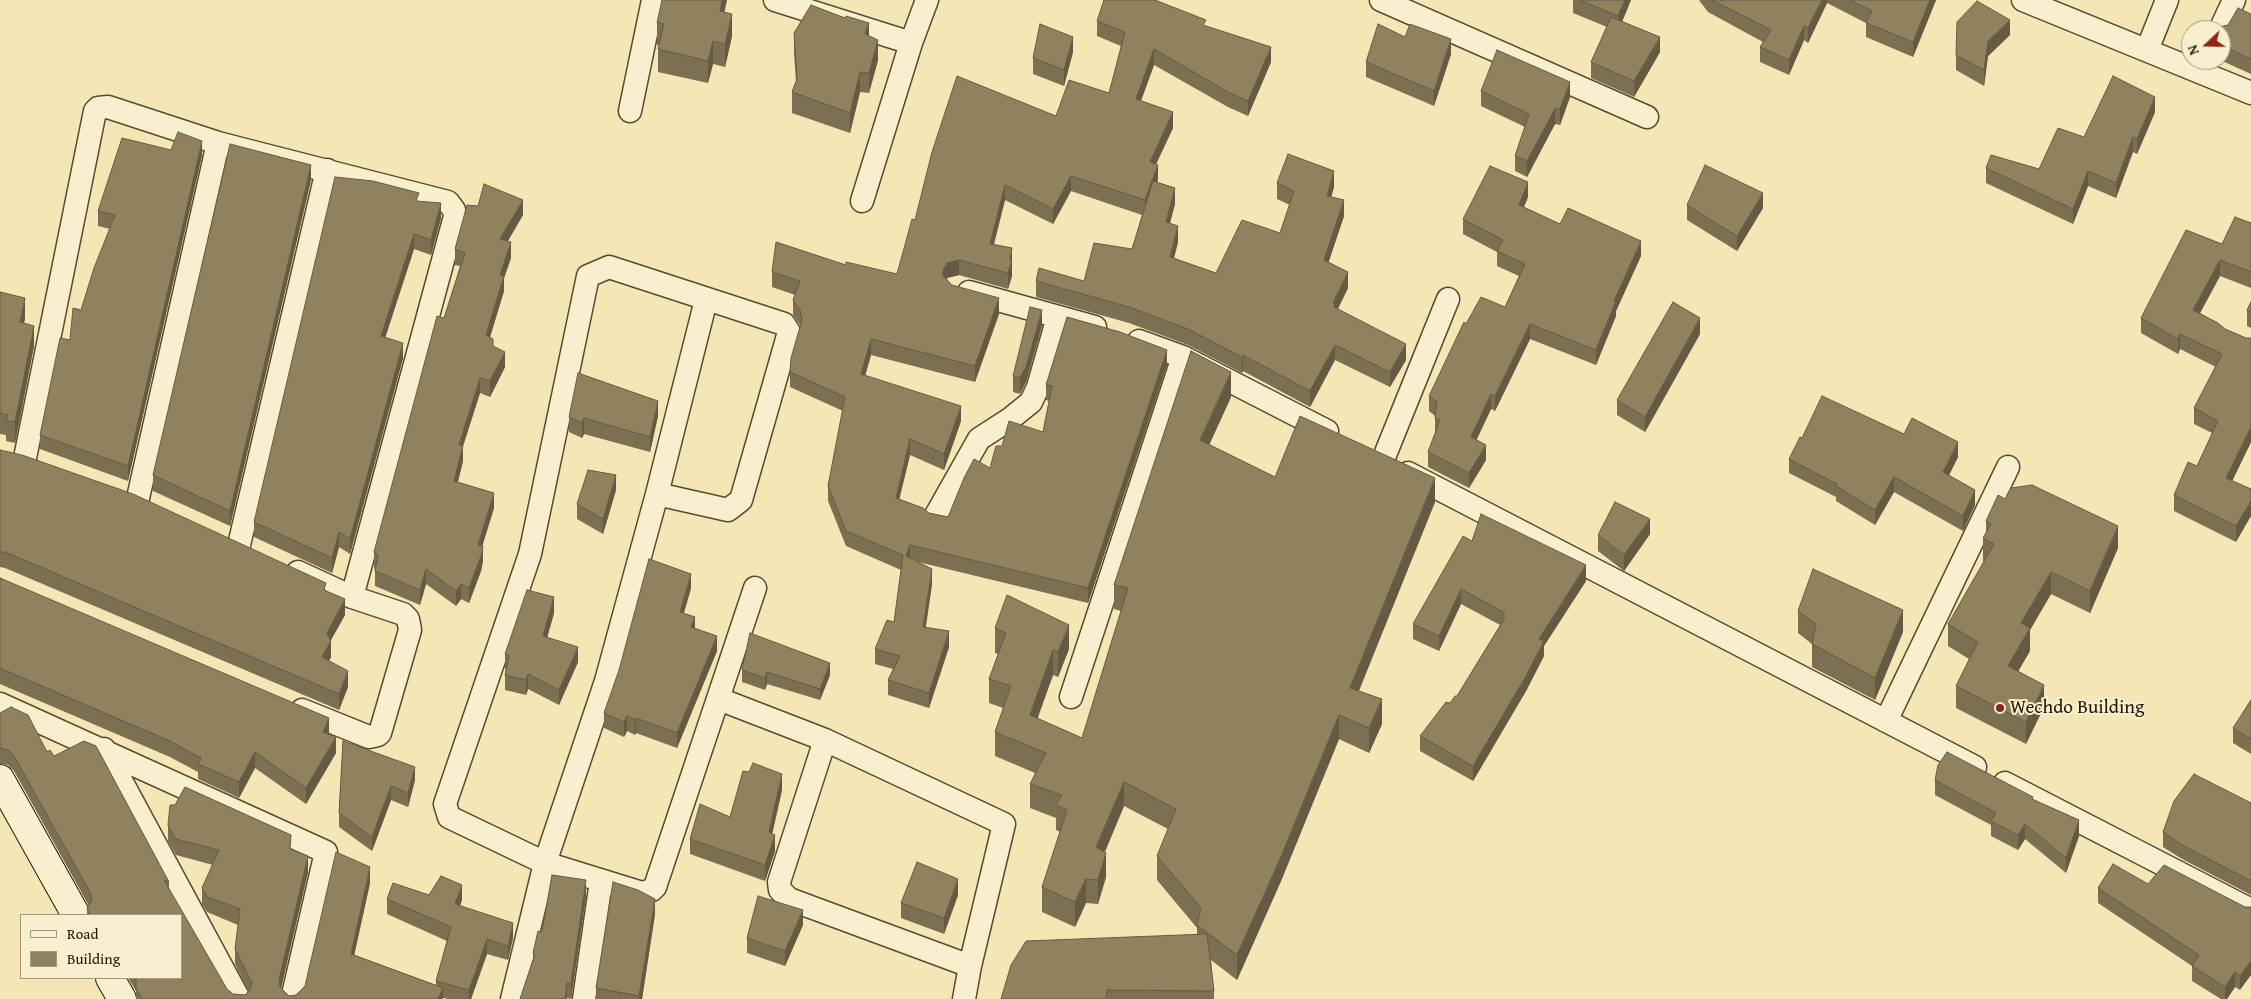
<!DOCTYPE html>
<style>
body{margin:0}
#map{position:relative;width:2251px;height:999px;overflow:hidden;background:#f5e7b5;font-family:"Gentium Book Plus",serif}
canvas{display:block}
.legend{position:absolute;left:20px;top:914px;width:162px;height:65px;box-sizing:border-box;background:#f8efcf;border:1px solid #a4987d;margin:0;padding:6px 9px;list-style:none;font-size:15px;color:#251501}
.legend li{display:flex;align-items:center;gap:10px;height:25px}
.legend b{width:25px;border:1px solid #a4987d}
.north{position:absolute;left:2181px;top:20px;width:50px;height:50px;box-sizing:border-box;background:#f8efcf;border:1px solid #a4987d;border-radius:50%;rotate:249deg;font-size:14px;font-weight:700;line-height:20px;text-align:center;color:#251501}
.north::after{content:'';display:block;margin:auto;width:18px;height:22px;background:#8f2418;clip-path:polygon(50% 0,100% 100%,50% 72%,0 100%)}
</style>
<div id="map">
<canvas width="2251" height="999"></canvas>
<ul class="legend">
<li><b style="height:6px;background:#f8efcf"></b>Road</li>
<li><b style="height:14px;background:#91825f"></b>Building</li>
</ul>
<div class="north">N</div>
</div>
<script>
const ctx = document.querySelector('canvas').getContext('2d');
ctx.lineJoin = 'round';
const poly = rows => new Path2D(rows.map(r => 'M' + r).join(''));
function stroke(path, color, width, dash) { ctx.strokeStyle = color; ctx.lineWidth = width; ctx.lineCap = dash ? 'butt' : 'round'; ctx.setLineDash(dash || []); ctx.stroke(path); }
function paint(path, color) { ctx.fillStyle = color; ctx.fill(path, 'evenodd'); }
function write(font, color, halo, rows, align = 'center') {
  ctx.font = font + ' "Gentium Book Plus",serif'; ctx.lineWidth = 4; ctx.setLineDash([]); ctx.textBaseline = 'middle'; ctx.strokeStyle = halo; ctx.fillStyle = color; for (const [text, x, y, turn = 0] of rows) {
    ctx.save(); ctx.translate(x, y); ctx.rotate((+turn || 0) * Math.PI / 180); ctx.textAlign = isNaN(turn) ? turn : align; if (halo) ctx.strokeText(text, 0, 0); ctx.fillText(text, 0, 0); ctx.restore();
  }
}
const street = poly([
 [775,0,911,43],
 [1381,0,1647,117],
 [2023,0,2251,93],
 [2220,30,2234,0],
 [2147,50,2167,0],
 [630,111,653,0],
 [862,201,911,43,927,0],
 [969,292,1095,327],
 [1139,341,1183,357,1327,431],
 [25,458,95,111,98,108,108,107,218,143,448,202,454,210,455,216,352,597],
 [1383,460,1448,299],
 [1408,473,1975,767],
 [657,494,728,510,741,500,789,332,784,324,609,267,588,276,530,554,445,804,449,817,545,863,642,893,652,890,655,887,755,588],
 [138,498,218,143],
 [935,517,979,439,1010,419,1031,402,1038,387,1058,317],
 [239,545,327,170],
 [298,572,352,597,403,614,408,619,410,630,380,733,378,735,369,737,302,710],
 [1071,697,1183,357],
 [719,699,825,740,1004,824,970,966,964,999],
 [0,704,326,852,292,999],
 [1886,721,2008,467],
 [825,740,779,882,780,890,789,899,970,966],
 [104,749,239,999],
 [2005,783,2251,910],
 [512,999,545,863,606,681,657,494,706,300],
 [584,999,601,881]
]);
const secondary = poly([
 [0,779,76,915],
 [110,978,122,999]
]);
const wall = poly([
 [1573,0,1631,0,1622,22,1660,52,1634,97,1591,78,1591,62,1607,27,1573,13],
 [1699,0,1936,0,1913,57,1866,37,1866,23,1827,3,1808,43,1804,40,1789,75,1760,62,1760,47,1763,42,1708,12],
 [725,12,732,36,725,67,713,64,708,83,658,72,658,49,659,45,657,45,657,23],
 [2251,14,2251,74,2220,60,2221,60,2221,30,2228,25],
 [1097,21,1206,26,1271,62,1248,116,1228,107,1154,65,1141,101,1173,128,1156,164,1158,180,1157,182,1175,204,1170,223,1178,242,1174,258,1216,273,1280,233,1290,205,1277,199,1277,183,1334,187,1331,197,1344,216,1328,263,1348,288,1338,309,1406,360,1390,387,1335,360,1310,407,1243,371,1242,373,1188,345,1129,323,1036,297,1036,281,1084,281,1132,249,1142,215,1071,191,1053,224,1005,200,994,244,1012,248,1012,276,1008,289,959,275,947,278,947,279,952,285,999,314,975,382,871,355,865,376,961,421,944,470,910,455,899,499,929,513,948,517,990,468,1002,446,1043,432,1049,401,1046,400,1046,385,1167,365,1088,603,918,562,932,584,926,627,949,647,929,708,888,695,888,680,893,669,875,664,875,649,894,622,901,570,846,546,828,501,828,486,843,411,790,387,790,372,800,325,793,315,793,300,795,295,772,287,772,272,846,265,897,274,915,220,1056,116,1109,93,1121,46,1097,36],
 [794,33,869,36,878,60,869,93,860,92,850,133,792,113,792,92,796,82,794,53],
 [2010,35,1988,56,1984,86,1956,70,1956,55],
 [1405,37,1451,54,1434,106,1366,77,1366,62],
 [1073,52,1064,86,1033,74,1033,58],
 [1481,91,1570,97,1560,125,1555,124,1527,177,1515,171,1515,156,1525,127,1481,106],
 [2155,112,2137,154,2133,152,2116,198,2088,186,2073,224,1986,183,1986,168,2039,169,2084,137],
 [171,150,202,155,128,481,40,449,40,435,70,340,110,229,98,226,98,211],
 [311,180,230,526,153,491,153,475],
 [1528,197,1524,207,1560,224,1641,256,1616,311,1616,316,1596,365,1530,339,1495,411,1491,409,1476,440,1486,460,1469,488,1428,467,1428,452,1435,433,1435,416,1429,411,1429,396,1466,324,1505,307,1519,276,1497,266,1497,252,1463,234,1463,219],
 [419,201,441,218,431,255,414,249,385,337,403,358,350,554,339,547,332,573,254,537,254,522],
 [1687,205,1763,208,1737,251,1687,220],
 [523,215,508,241,511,258,504,278,504,291,490,337,493,346,505,367,490,397,480,393,463,446,463,461,458,482,494,508,482,546,483,561,481,571,469,603,461,599,456,606,426,584,420,605,375,586,375,569,374,568,374,552,444,318,460,266,455,265,455,249],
 [2251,223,2251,288,2220,276,2200,313,2225,329,2246,338,2251,338,2251,442,2232,481,2251,489,2236,542,2174,511,2174,495,2197,466,2212,433,2194,424,2194,408,2216,367,2180,349,2178,354,2141,333,2141,318,2222,244],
 [0,292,25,318,24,323,34,346,15,443,6,441,6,435,0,434],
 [2251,302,2251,328,2247,326,2247,310],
 [1042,326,1026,382,1020,394,1013,392,1013,376],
 [1700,334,1645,432,1617,415,1617,400],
 [1231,397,1209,445,1275,477,1435,502,1359,691,1382,724,1369,753,1339,739,1281,881,1237,980,1211,960,1214,991,1214,999,1001,999,1197,934,1197,928,1157,880,1157,856,1168,829,1124,806,1105,852,1106,877,1098,904,1086,903,1075,927,1042,912,1042,887,1060,832,1056,830,1056,818,1030,808,1030,784,1035,773,995,756,995,732,1003,708,989,703,989,679,998,654,995,653,995,628,1069,649,1058,677,1053,675,1037,718,1082,738,1121,611,1114,609,1114,585],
 [658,416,650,452,584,434,582,438,569,432,569,417],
 [1904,434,1958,457,1949,475,1975,505,1963,531,1894,492,1875,525,1836,501,1836,497,1789,473,1789,459,1802,438],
 [0,450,326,590,345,615,331,640,331,657,329,661,348,687,339,710,5,568,0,567],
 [616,490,603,534,577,519,577,504],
 [2005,499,2118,548,2090,613,2051,594,2030,630,2030,651,2018,671,2044,707,2026,744,1956,708,1956,686,1969,659,1948,646,1948,624,1984,561,1983,561,1983,538,1986,533,1986,521],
 [1650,534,1624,571,1598,551,1598,535],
 [1472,541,1586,581,1544,646,1544,656,1526,691,1473,781,1420,751,1420,736,1457,696,1500,625,1461,604,1439,651,1413,639,1413,624],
 [0,578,329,734,336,753,306,804,255,768,239,798,198,779,198,772,170,757,0,684],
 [691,588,684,613,695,628,717,651,677,748,636,733,635,735,627,731,624,737,604,728,604,713],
 [1798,611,1903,632,1875,700,1812,667,1812,644,1798,633],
 [554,613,547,638,578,662,559,705,528,689,526,695,505,690,505,675,506,670,505,669,505,654],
 [742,670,830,675,820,700,767,684,765,690,742,682],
 [2251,700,2251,754,2233,743,2233,728],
 [0,713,54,756,169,882,169,889,227,989,233,994,245,995,248,991,235,964,235,949,238,925,207,912,202,904,202,888,213,865,176,855,168,841,168,825,291,849,308,872,281,989,289,996,296,995,305,986,370,883,354,955,436,985,436,981,447,941,387,914,387,899,429,895,462,900,460,905,513,938,508,960,487,954,471,999,448,999,443,998,443,999,136,999,136,991,128,978,181,978,181,915,87,915,87,909,89,906,14,771,8,765,0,764],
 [343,741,415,780,408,807,391,800,372,851,339,827,339,813],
 [1935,780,2033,799,2079,836,2066,873,2025,839,2018,850,1991,836,1991,825,1935,795],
 [782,790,772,834,775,851,765,881,690,854,690,839,730,817],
 [2251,803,2251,895,2182,859,2163,847,2163,832],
 [2148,884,2245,907,2240,990,2235,987,2227,999,2221,999,2192,981,2192,966,2098,903,2098,888],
 [958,895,944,934,901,918,901,903],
 [586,896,571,999,567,998,567,999,520,999,533,959,533,953,542,932],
 [655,914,642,999,596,999,596,988],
 [803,925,785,966,747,953,747,938]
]);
const shadedWall = poly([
 [722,0,727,0,720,34,720,11],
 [1625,0,1631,0,1618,31,1618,16],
 [1822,0,1827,0,1827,3,1808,43,1808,28],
 [1930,0,1936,0,1913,57,1913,42],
 [732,14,732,36,725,67,725,44],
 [2010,20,2010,35,1988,56,1984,86,1984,70,1988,41],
 [869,23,869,44,865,34],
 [1804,26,1804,40,1789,75,1789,60],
 [1073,37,1073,52,1064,86,1064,70],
 [1660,37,1660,52,1634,97,1634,81],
 [1451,39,1451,54,1434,106,1434,91],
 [878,40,878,60,869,93,869,73],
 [713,41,713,64,708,83,708,61],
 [1271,47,1271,62,1248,116,1248,101],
 [1154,49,1154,65,1136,114,1136,99],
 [860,72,860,92,850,133,850,113],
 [1570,82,1570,97,1560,125,1560,109],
 [2155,97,2155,112,2137,154,2137,139],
 [1555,109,1555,124,1527,177,1527,161],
 [1173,112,1173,128,1150,177,1150,162],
 [2133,137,2133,152,2116,198,2116,183],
 [202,141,202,155,128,481,128,466],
 [311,165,311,180,230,526,230,511],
 [1158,165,1158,180,1145,216,1145,200],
 [1334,171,1334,187,1327,212,1327,196],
 [2088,171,2088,186,2073,224,2073,209],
 [1071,176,1071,191,1053,224,1053,209],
 [1528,182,1528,197,1519,219,1519,205],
 [1005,185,1005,200,990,259,990,244],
 [1175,188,1175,204,1166,237,1166,222],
 [1763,193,1763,208,1737,251,1737,236],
 [523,200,523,215,500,254,500,239],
 [1344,200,1344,216,1324,276,1324,260],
 [441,203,441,218,431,255,431,240],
 [1178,226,1178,242,1170,273,1170,257],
 [414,234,414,249,381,351,381,336],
 [1641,241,1641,256,1616,311,1616,316,1596,365,1596,350,1614,301],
 [511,242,511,258,504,278,504,291,486,350,486,335,500,275],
 [1012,248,1012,276,1008,289,1008,273],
 [959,260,959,275,947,278,943,285,943,270,947,263],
 [2220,260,2220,276,2193,326,2193,310],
 [1348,272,1348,288,1335,314,1333,303],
 [25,298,25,318,20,343,20,322],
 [999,298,999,314,975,382,975,366],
 [1042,310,1042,326,1026,382,1020,394,1020,378],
 [1700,318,1700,334,1645,432,1645,417],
 [1530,324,1530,339,1495,411,1495,396],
 [34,326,34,346,15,443,15,422],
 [2180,334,2180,349,2178,354,2178,339],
 [871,339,871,355,861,390,861,374],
 [403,343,403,358,350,554,350,539],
 [1406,344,1406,360,1390,387,1390,372],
 [1335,345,1335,360,1310,407,1310,391],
 [1167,350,1167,365,1088,603,1088,588],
 [505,352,505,367,490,397,490,381],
 [1243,355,1243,371,1242,373,1242,357],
 [1231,372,1231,397,1200,465,1200,440],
 [480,378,480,393,463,446,463,461,454,496,454,481,459,445],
 [1491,394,1491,409,1471,452,1471,437],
 [658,401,658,416,650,452,650,437],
 [961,406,961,421,944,470,944,454],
 [584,418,584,434,582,438,582,423],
 [2251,427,2251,442,2226,494,2226,478],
 [910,439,910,455,896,513,896,498],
 [1958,442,1958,457,1943,487,1943,472],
 [1486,445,1486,460,1469,488,1469,473],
 [616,475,616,490,603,534,603,519],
 [1894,477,1894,492,1875,525,1875,510],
 [1435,478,1435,502,1350,712,1350,688],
 [1975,490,1975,505,1963,531,1963,516],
 [494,493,494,508,478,560,478,545],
 [2251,501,2251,516,2236,542,2236,526],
 [1650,519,1650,534,1624,571,1624,555],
 [2118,526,2118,548,2090,613,2090,591],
 [339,532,339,547,332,573,332,558],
 [910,545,910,560,906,556],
 [483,546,483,561,481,571,469,603,469,588],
 [1586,565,1586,581,1544,646,1544,656,1526,691,1473,781,1473,766,1539,639],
 [426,569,426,584,420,605,420,590],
 [932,569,932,584,923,642,923,627],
 [2051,572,2051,594,2030,630,2030,651,2008,689,2008,666,2021,623],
 [691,574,691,588,680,626,680,612],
 [461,584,461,599,456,606,456,591],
 [1461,589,1461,604,1439,651,1439,636],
 [554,597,554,613,543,652,543,636],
 [345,599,345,615,327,647,331,641,331,657,322,672,322,657,327,633],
 [1903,610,1903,632,1875,700,1875,678],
 [695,617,695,632,691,627],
 [1069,625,1069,649,1058,677,1058,652],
 [949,631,949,647,929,708,929,693],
 [717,636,717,651,677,748,677,733],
 [578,647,578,662,559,705,559,690],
 [1053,650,1053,675,1030,740,1030,715],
 [830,663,830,675,820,700,820,689],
 [348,671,348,687,339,710,339,694],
 [767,672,767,684,765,690,765,678],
 [528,674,528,689,526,695,526,680],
 [2044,685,2044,707,2026,744,2026,722],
 [1382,699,1382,724,1369,753,1369,728],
 [1339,715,1339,739,1281,881,1237,980,1237,955],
 [627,716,627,731,624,737,624,722],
 [329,718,329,734,323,732],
 [636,718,636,733,635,735,635,720],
 [336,737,336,753,306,804,306,788],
 [255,752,255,768,239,798,239,782],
 [415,767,415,780,408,807,408,793],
 [782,774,782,790,769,848,769,832],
 [1124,782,1124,806,1096,872,1096,847],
 [391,786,391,800,372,851,372,837],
 [2079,820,2079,836,2066,873,2066,858],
 [2025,824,2025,839,2018,850,2018,835],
 [775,835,775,851,765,881,765,865],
 [1106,853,1106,877,1098,904,1098,880],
 [308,856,308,872,279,996,279,980],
 [370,867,370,883,351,970,351,954],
 [958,879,958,895,944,934,944,918],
 [1086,879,1086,903,1075,927,1075,902],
 [586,880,586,896,571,999,571,984],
 [462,885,462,900,455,919,455,904],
 [655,899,655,914,642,999,639,999],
 [803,910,803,925,785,966,785,951],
 [513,923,513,938,508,960,508,946],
 [487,939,487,954,471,999,469,999,469,990],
 [2251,961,2251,975,2240,990,2240,976],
 [2235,972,2235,987,2227,999,2225,999,2225,987],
 [567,983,567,999,565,999],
 [443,988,443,999,438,999]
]);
const building = poly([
 [662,0,722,0,720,11,732,14,725,44,713,41,708,61,658,49,664,24,657,23,662,0],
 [1104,0,1155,0,1206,20,1203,25,1271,47,1248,101,1228,92,1154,49,1136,99,1173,112,1150,162,1158,165,1145,200,1071,176,1053,209,1005,185,990,244,1012,248,1010,260,1012,261,1008,273,959,260,947,263,943,270,943,276,952,285,999,298,975,366,871,339,861,374,961,406,944,454,910,439,896,498,923,508,929,513,948,517,964,478,974,459,990,468,996,446,1002,446,1009,421,1043,432,1052,386,1046,385,1067,317,1120,332,1167,350,1088,588,910,545,906,556,932,569,923,627,949,631,929,693,888,680,900,656,875,649,887,620,894,622,903,555,846,531,828,486,845,397,790,372,791,358,802,320,800,310,793,300,800,281,772,272,776,242,846,265,846,262,897,274,912,219,915,220,932,152,957,76,1056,116,1069,80,1109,93,1125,32,1097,21,1104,0],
 [1580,0,1625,0,1618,16,1580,0],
 [1712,0,1822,0,1808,28,1804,26,1789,60,1760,47,1771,30,1712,0],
 [1850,0,1930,0,1913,42,1866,23,1872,11,1850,0],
 [1977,1,2010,20,1988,41,1984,70,1956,55,1957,22,1977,1],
 [811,5,845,18,846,16,869,23,865,34,878,40,869,73,860,72,850,113,792,92,797,79,794,33,811,5],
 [2238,8,2251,14,2251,59,2221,45,2221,30,2217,30,2219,27,2228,25,2238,8],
 [1611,17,1660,37,1634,81,1591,62,1611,17],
 [1040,24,1073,37,1064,70,1033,58,1040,24],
 [1378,24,1405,37,1410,24,1451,39,1434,91,1366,62,1378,24],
 [1497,50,1570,82,1560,109,1555,109,1527,161,1515,156,1529,114,1481,91,1497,50],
 [2113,76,2155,97,2137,139,2133,137,2116,183,2088,171,2073,209,1986,168,1991,155,2039,169,2058,128,2084,137,2113,76],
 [178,132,202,141,128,466,40,435,60,338,70,340,73,308,81,310,94,268,115,215,98,211,122,138,171,150,178,132],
 [230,144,311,165,230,511,153,475,230,144],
 [1288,154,1334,171,1327,196,1344,200,1324,260,1348,272,1333,303,1335,304,1334,307,1406,344,1390,372,1335,345,1310,391,1243,355,1242,357,1188,329,1129,307,1036,281,1039,268,1084,281,1094,243,1132,249,1153,181,1175,188,1166,222,1178,226,1170,257,1216,273,1242,220,1280,233,1294,191,1277,183,1288,154],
 [1705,165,1763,193,1737,236,1687,205,1705,165],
 [1490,166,1528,182,1519,205,1560,224,1568,208,1641,241,1614,301,1616,301,1596,350,1530,324,1495,396,1491,394,1471,437,1486,445,1469,473,1428,452,1440,420,1435,418,1437,402,1429,396,1464,322,1466,324,1481,297,1505,307,1525,264,1497,251,1503,240,1463,219,1490,166],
 [335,177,373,181,419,193,416,201,441,203,431,240,414,234,381,336,403,343,350,539,339,532,332,558,254,522,335,177],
 [484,184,523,200,500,239,511,242,500,275,504,276,486,335,493,339,493,346,505,352,490,381,480,378,459,445,463,446,454,481,494,493,478,545,483,546,481,556,469,588,461,584,456,591,426,569,420,590,375,571,378,555,374,552,437,316,444,318,465,253,455,249,467,205,478,206,484,184],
 [2235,217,2251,223,2251,272,2220,260,2193,310,2218,323,2225,329,2246,338,2251,338,2251,427,2226,478,2251,489,2251,501,2236,526,2174,495,2188,462,2197,466,2218,421,2194,408,2222,354,2180,334,2178,339,2141,318,2186,230,2222,244,2235,217],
 [0,292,25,298,20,322,34,326,15,422,6,421,8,415,0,413,0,292],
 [1673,302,1700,318,1645,417,1617,400,1673,302],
 [2251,302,2251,313,2247,310,2251,302],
 [1030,307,1042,310,1026,367,1020,378,1013,376,1030,307],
 [1191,351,1231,372,1200,440,1275,477,1300,416,1435,478,1350,688,1382,699,1369,728,1339,715,1281,857,1237,955,1197,925,1201,908,1157,856,1176,809,1124,782,1096,847,1106,853,1098,880,1086,879,1075,902,1042,887,1067,810,1056,805,1062,795,1030,784,1046,753,995,732,1011,686,989,679,1006,633,995,628,1007,595,1069,625,1058,652,1053,650,1030,715,1082,738,1128,588,1114,585,1191,351],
 [578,373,658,401,650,437,584,418,582,423,569,417,578,373],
 [1822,396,1904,434,1912,418,1958,442,1943,472,1975,490,1963,516,1894,477,1875,510,1836,486,1837,484,1789,459,1800,437,1802,438,1822,396],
 [0,450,22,455,133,494,326,583,324,590,345,599,327,633,331,641,322,657,348,671,339,694,5,552,0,552,0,450],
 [588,470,616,475,603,519,577,504,588,470],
 [2032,485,2118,526,2090,591,2051,572,2021,623,2030,628,2008,666,2044,685,2026,722,1956,686,1978,642,1948,624,1994,544,1983,538,1991,524,1986,521,1998,495,2005,499,2011,488,2032,485],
 [1615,502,1650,519,1624,555,1598,535,1615,502],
 [1481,514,1586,565,1539,639,1544,641,1526,676,1473,766,1420,736,1446,702,1450,703,1455,696,1457,696,1505,618,1502,617,1505,613,1461,589,1439,636,1413,624,1463,536,1472,541,1481,514],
 [649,559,691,574,680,612,695,617,691,627,717,636,677,733,636,718,635,720,627,716,624,722,604,713,619,670,649,559],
 [1813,569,1903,610,1875,678,1812,644,1816,624,1798,611,1813,569],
 [0,578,329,718,323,732,336,737,306,788,255,752,239,782,198,764,201,758,170,741,0,668,0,578],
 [527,590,554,597,543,636,578,647,559,690,528,674,526,680,505,675,509,656,505,654,527,590],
 [750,633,830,663,820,689,767,672,765,678,742,670,750,633],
 [2251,700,2251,739,2233,728,2251,700],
 [11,707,28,715,47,752,50,750,54,756,84,741,96,746,169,882,164,880,227,989,233,994,245,995,250,990,252,983,235,949,240,909,207,897,202,888,219,850,176,839,168,825,170,805,175,805,185,787,291,835,290,849,308,856,279,980,280,987,289,996,296,995,305,986,336,852,370,867,351,954,443,988,438,999,142,999,136,989,136,978,181,978,181,915,91,915,87,909,92,900,90,892,14,756,8,750,0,748,0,713,11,707],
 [343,741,415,767,408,793,391,786,372,837,339,813,343,741],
 [1947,752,2033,797,2032,799,2079,820,2066,858,2025,824,2018,835,1991,821,1996,813,1935,780,1938,765,1947,752],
 [753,763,782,774,769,832,775,835,765,865,690,839,700,804,730,817,743,771,749,772,753,763],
 [2194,774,2251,803,2251,881,2182,845,2163,832,2174,801,2194,774],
 [917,862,958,879,944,918,901,903,917,862],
 [2113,864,2148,884,2164,865,2245,907,2251,907,2251,961,2240,976,2235,972,2225,987,2192,966,2199,955,2098,888,2113,864],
 [552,875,586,880,571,984,567,983,565,999,520,999,535,954,533,953,538,931,542,932,552,875],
 [441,876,462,885,455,904,513,923,508,946,487,939,469,990,436,981,451,927,387,899,393,883,429,895,441,876],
 [613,882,638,890,655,899,639,996,596,988,613,882],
 [758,896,803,910,785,951,747,938,758,896],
 [1207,934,1214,991,1107,990,1106,999,1001,999,1011,965,1026,941,1207,934]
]);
const markers = [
 [2000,708,5,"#8f2418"]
];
const poiNames = [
 ["Wechdo Building",2010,708]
];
stroke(street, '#594a2e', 25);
stroke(secondary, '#251501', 30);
stroke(street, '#f8efcf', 22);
stroke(secondary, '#f8efcf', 28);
paint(wall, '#7d7052');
paint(shadedWall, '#665b42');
paint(building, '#91825f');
stroke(building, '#665b42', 1);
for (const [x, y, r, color] of markers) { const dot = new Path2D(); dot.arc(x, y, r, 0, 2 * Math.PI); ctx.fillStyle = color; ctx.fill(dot); stroke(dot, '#f8efcf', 2); }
write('19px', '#251501', '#f8efcf', poiNames, 'left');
</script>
